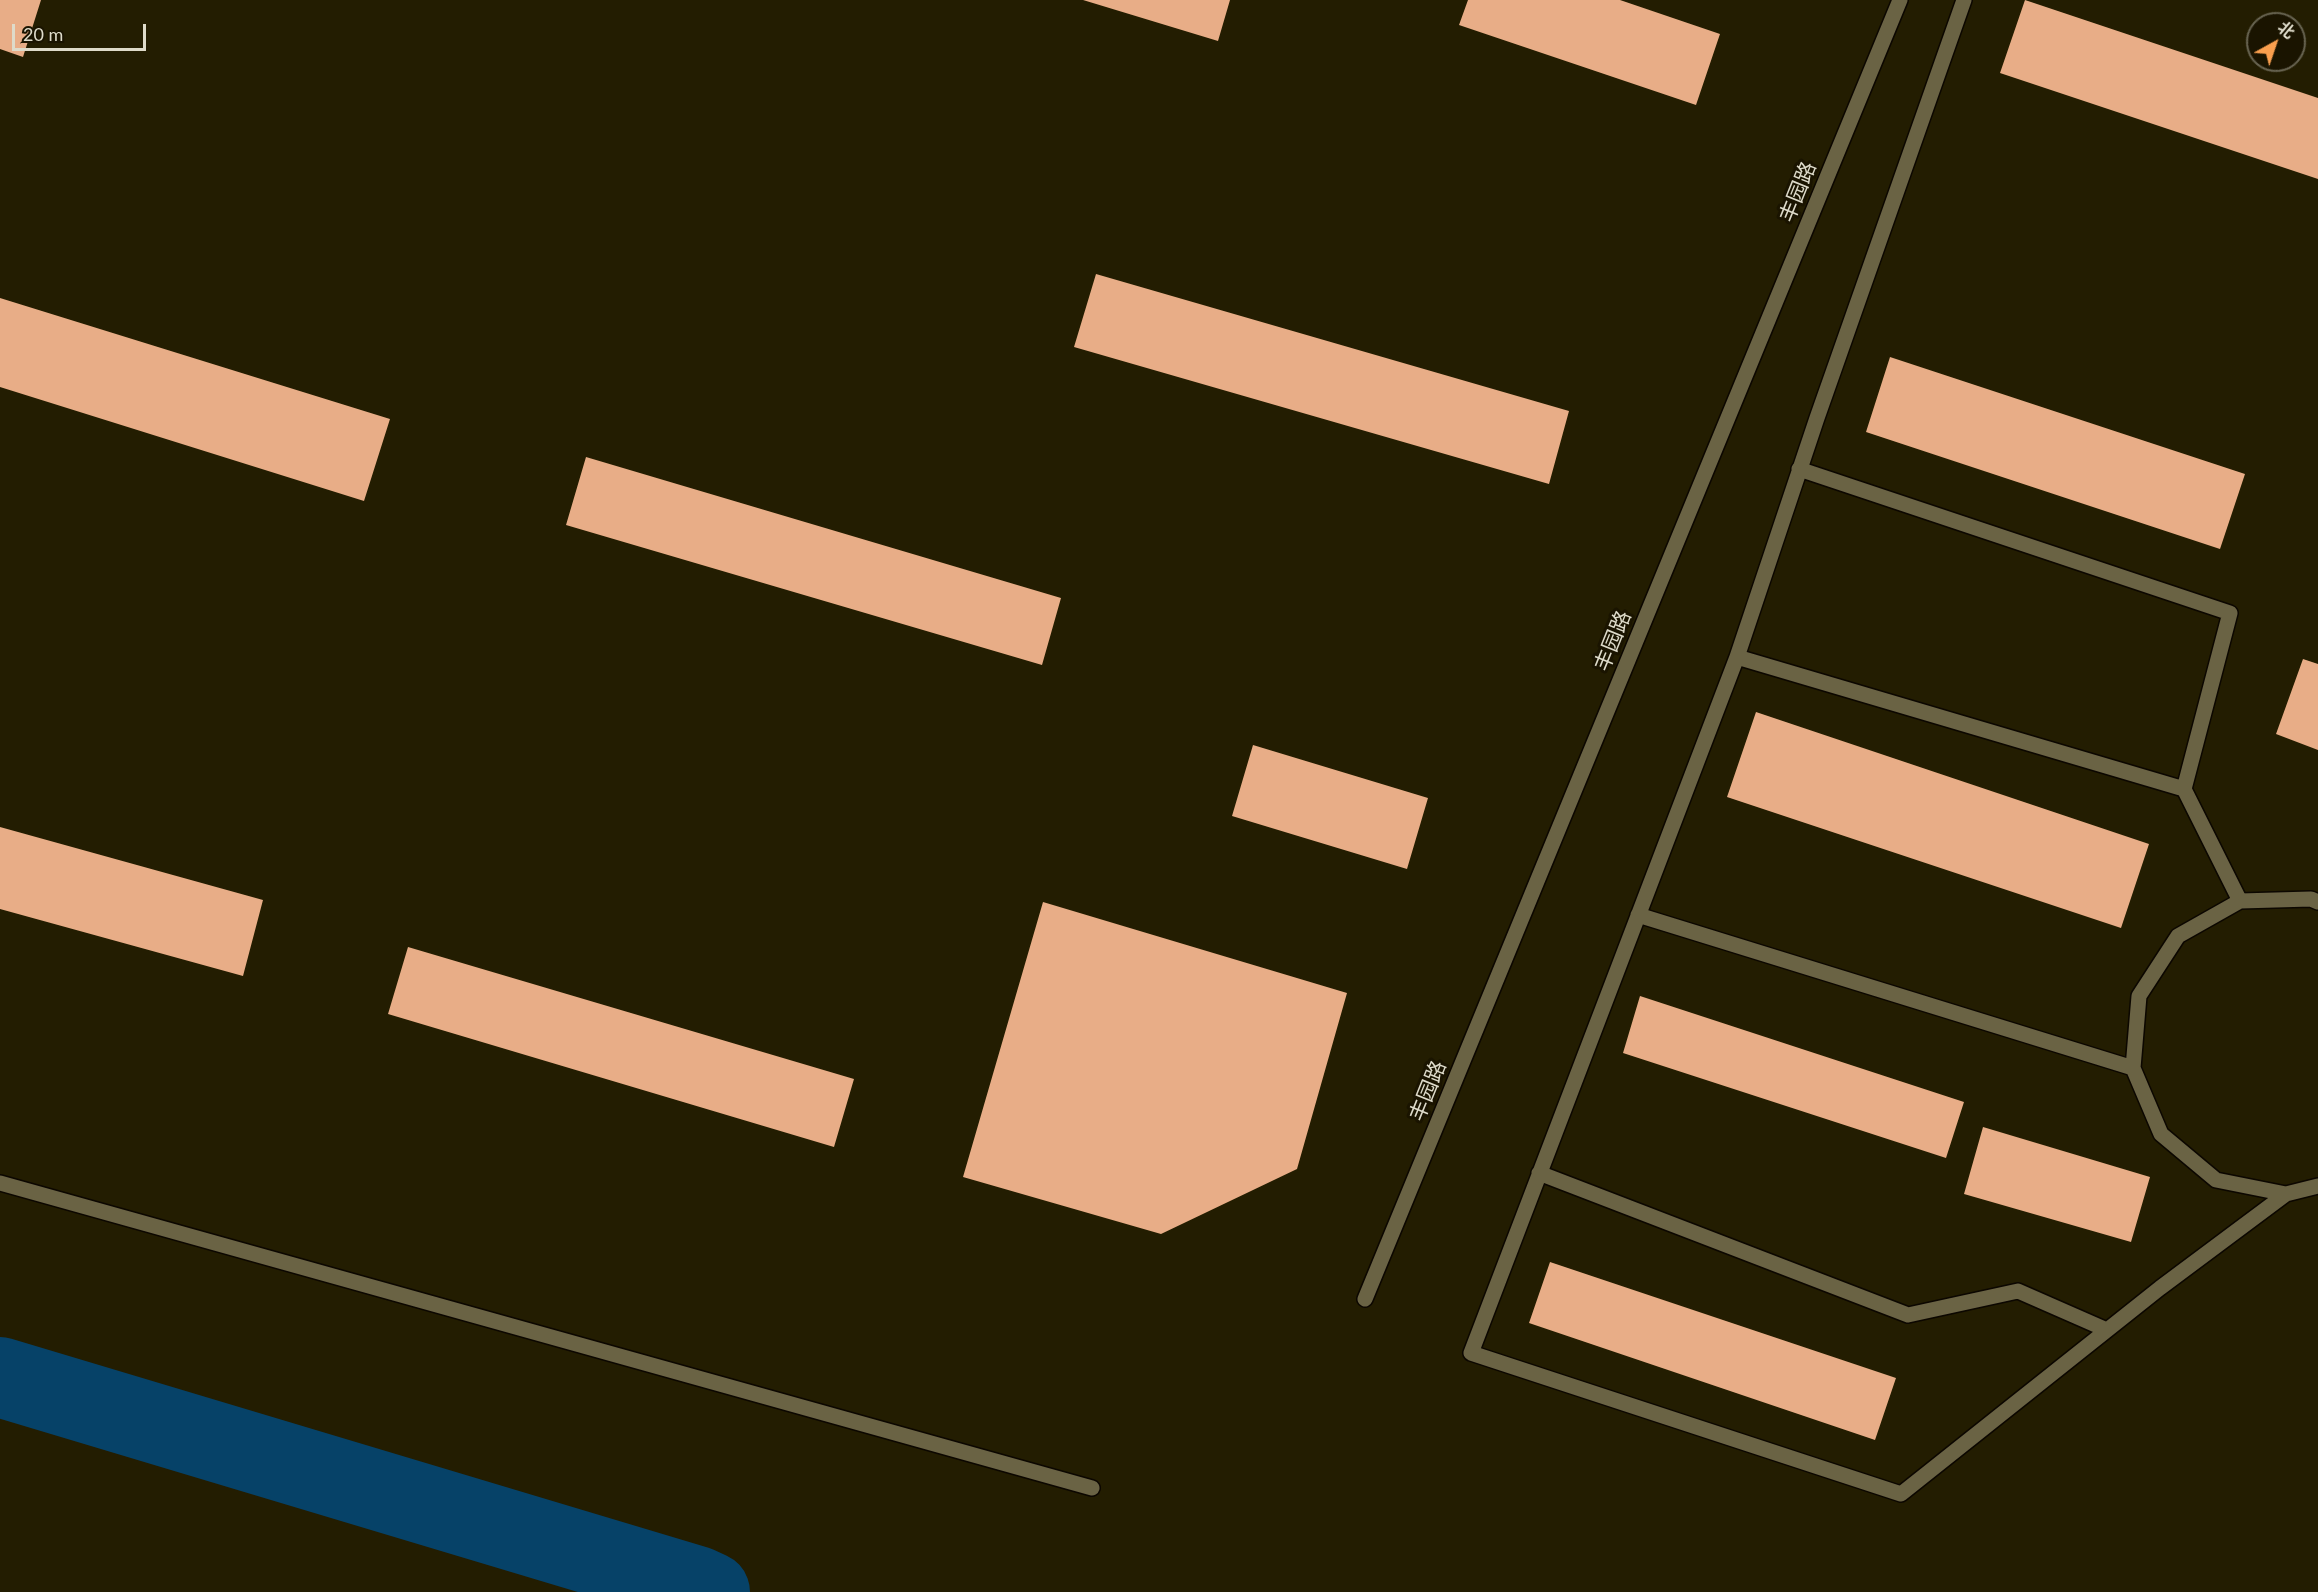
<!DOCTYPE html>
<meta charset="utf-8">
<style>
body{margin:0}
#map{position:relative;width:2318px;height:1592px;overflow:hidden;background:#231d01;font-family:Lato,"Noto Sans SC",sans-serif}
canvas{display:block}
.north{position:absolute;left:2246px;top:12px;width:60px;height:60px;box-sizing:border-box;background:#1a1400;border:2px solid #686451;border-radius:50%;rotate:40deg;font-size:16px;font-weight:700;line-height:24px;text-align:center;color:#dedbca}
.north::after{content:'';display:block;margin:auto;width:21px;height:27px;background:#fa9f4e;clip-path:polygon(50% 0,100% 100%,50% 72%,0 100%)}
.scale{position:absolute;left:12px;top:24px;width:134px;height:27px;box-sizing:border-box;border:3px solid #dedbca;border-top:0;padding-left:8px;font-size:18px;line-height:21px;white-space:nowrap;color:#dedbca;-webkit-text-stroke:4px #1a1400;paint-order:stroke}
</style>
<div id="map">
<canvas width="2318" height="1592"></canvas>
<div class="north">北</div>
<div class="scale">20 m</div>
</div>
<script>
const ctx = document.querySelector('canvas').getContext('2d');
ctx.lineJoin = 'round';
const poly = rows => new Path2D(rows.map(r => 'M' + r).join(''));
function stroke(path, color, width, dash) { ctx.strokeStyle = color; ctx.lineWidth = width; ctx.lineCap = dash ? 'butt' : 'round'; ctx.setLineDash(dash || []); ctx.stroke(path); }
function paint(path, color) { ctx.fillStyle = color; ctx.fill(path, 'evenodd'); }
function write(font, color, halo, rows, align = 'center') {
  ctx.font = font + ' Lato,"Noto Sans SC",sans-serif'; ctx.lineWidth = 6; ctx.setLineDash([]); ctx.textBaseline = 'middle'; ctx.strokeStyle = halo; ctx.fillStyle = color; for (const [text, x, y, turn = 0] of rows) {
    ctx.save(); ctx.translate(x, y); ctx.rotate((+turn || 0) * Math.PI / 180); ctx.textAlign = isNaN(turn) ? turn : align; if (halo) ctx.strokeText(text, 0, 0); ctx.fillText(text, 0, 0); ctx.restore();
  }
}
const river = poly([
 [0,1377,697,1586,710,1592]
]);
const building = poly([
 [0,0,41,0,23,57,0,49],
 [1083,0,1230,0,1218,41],
 [1468,0,1620,0,1720,34,1696,105,1459,25],
 [2025,0,2318,98,2318,179,2000,73],
 [1096,274,1569,411,1549,484,1074,347],
 [0,298,390,419,364,501,0,387],
 [1890,357,2245,474,2220,549,1866,432],
 [586,457,1061,598,1042,665,566,525],
 [2303,659,2318,664,2318,750,2276,734],
 [1756,712,2149,844,2121,928,1727,797],
 [1253,745,1428,798,1407,869,1232,816],
 [0,827,263,900,243,976,0,909],
 [1043,902,1347,993,1297,1169,1161,1234,963,1177],
 [408,947,854,1079,834,1147,388,1014],
 [1640,996,1964,1102,1946,1158,1623,1053],
 [1983,1127,2150,1177,2131,1242,1964,1194],
 [1550,1262,1896,1378,1875,1440,1529,1323]
]);
const lane = poly([
 [1799,469,2230,613,2184,789],
 [1737,657,1817,418,1964,0],
 [2240,901,2184,789,1737,657,1471,1353,1901,1494,2160,1288,2286,1194],
 [2318,902,2311,899,2240,901,2178,936,2139,996,2133,1068,2161,1134,2216,1180,2286,1194,2318,1186],
 [1638,915,2133,1068],
 [1539,1173,1908,1315,2018,1291,2107,1330]
]);
const street = poly([
 [0,1183,1092,1488],
 [1365,1299,1900,0]
]);
const streetNames = [
 ["丰园路",1798,192,-68],
 ["丰园路",1613,641,-68],
 ["丰园路",1428,1091,-68]
];
stroke(river, '#064268', 80);
paint(building, '#e8ad87');
stroke(lane, '#0c0700', 18);
stroke(street, '#0c0700', 18);
stroke(lane, '#6a6344', 15);
stroke(street, '#6a6344', 15);
write('21px', '#dedbca', '#1a1400', streetNames);
</script>
